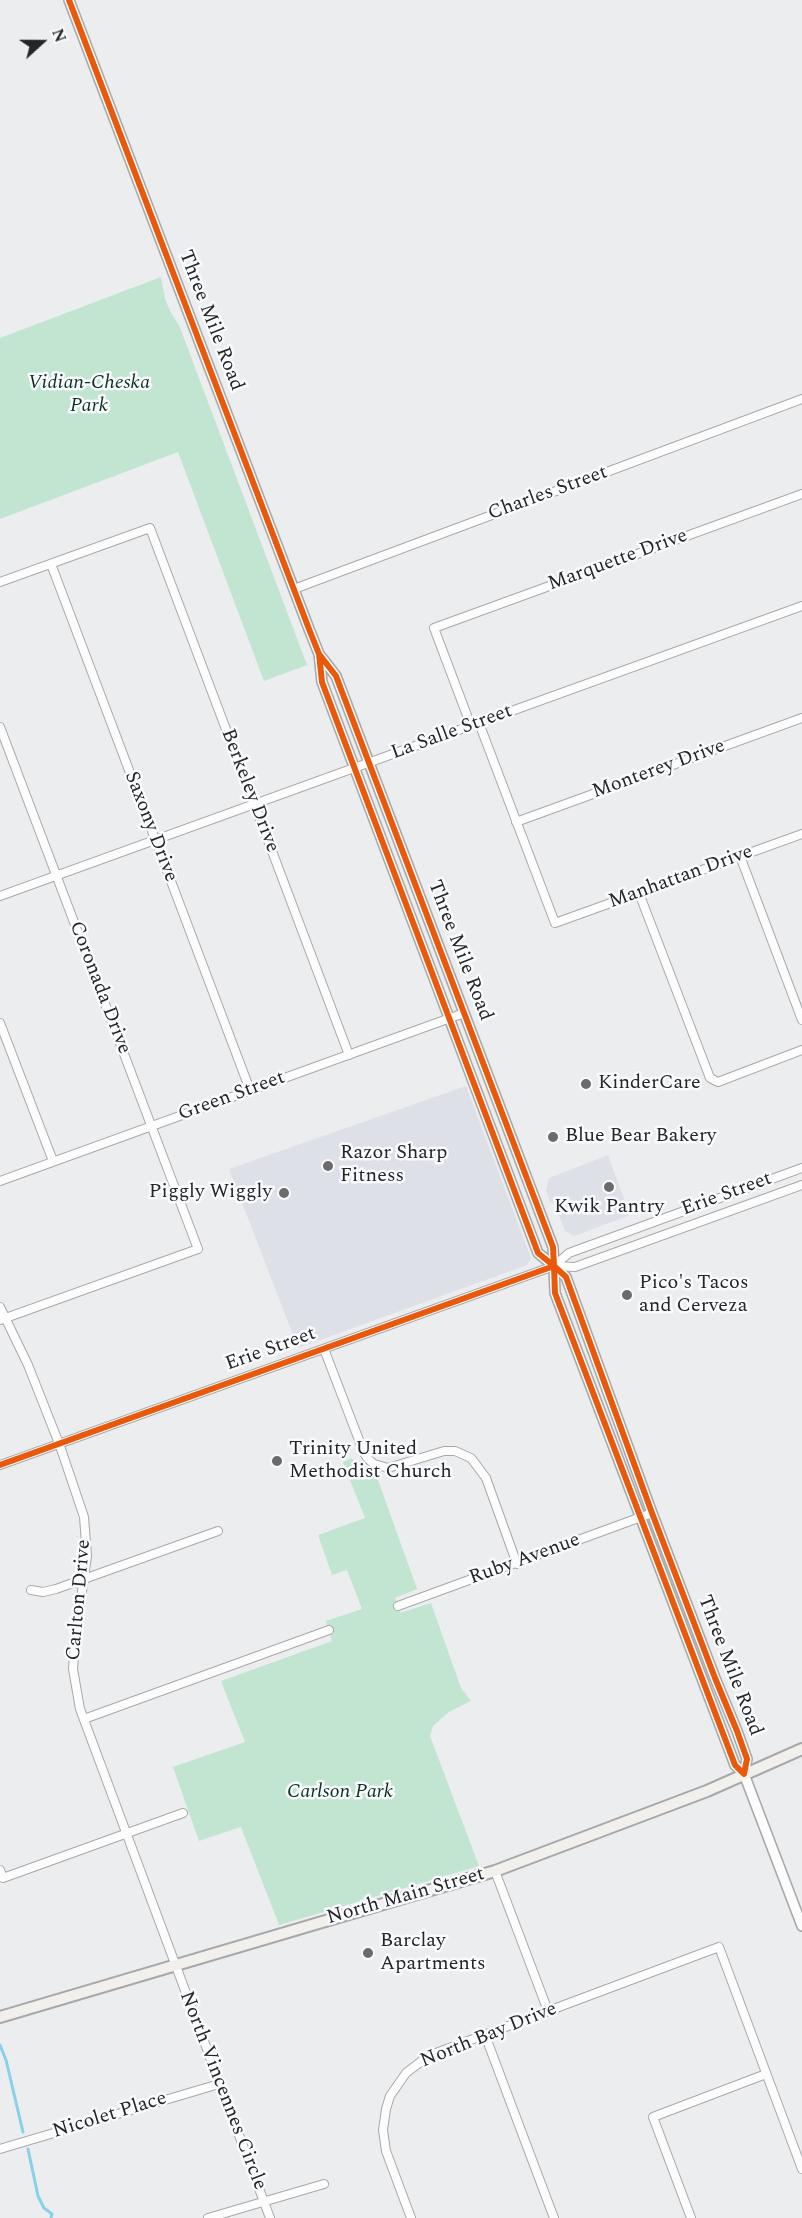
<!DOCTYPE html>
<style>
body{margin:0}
#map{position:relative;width:802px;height:2218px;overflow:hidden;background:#ecedef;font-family:Spectral,serif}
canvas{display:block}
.north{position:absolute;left:12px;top:12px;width:60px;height:60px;-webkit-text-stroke:4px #f8fafd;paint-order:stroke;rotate:69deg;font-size:16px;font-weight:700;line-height:24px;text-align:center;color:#252526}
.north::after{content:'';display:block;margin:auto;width:21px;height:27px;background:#252526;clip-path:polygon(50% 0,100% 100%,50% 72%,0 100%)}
</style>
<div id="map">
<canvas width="802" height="2218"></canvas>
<div class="north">N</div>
</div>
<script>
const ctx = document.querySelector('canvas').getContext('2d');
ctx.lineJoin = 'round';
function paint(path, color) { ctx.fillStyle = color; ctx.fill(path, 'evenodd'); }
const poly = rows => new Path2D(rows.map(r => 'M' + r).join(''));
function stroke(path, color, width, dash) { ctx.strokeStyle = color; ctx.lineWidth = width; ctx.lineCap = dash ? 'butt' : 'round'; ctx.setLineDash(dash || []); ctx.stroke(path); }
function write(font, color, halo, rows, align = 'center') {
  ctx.font = font + ' Spectral,serif'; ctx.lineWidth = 5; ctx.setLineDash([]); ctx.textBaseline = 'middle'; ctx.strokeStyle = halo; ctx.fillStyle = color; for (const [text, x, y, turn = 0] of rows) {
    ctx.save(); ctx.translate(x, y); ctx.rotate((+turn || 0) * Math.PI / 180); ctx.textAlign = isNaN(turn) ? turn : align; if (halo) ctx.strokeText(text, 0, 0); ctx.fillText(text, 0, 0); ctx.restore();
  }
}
const built = poly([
 [466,1086,531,1258,527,1265,298,1348,229,1169],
 [608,1155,630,1215,574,1236,565,1231,554,1203,550,1202,546,1190,549,1178]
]);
const green = poly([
 [161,277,165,299,171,313,179,325,307,665,264,681,178,452,0,519,0,338],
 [352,1458,356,1466,378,1480,417,1589,395,1598,400,1613,431,1603,461,1688,471,1701,449,1712,433,1726,430,1736,479,1866,279,1925,241,1827,199,1841,173,1767,245,1742,221,1681,332,1641,326,1621,362,1609,347,1570,332,1575,318,1535,365,1518,343,1462]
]);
const stream = poly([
 [0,2045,6,2060,23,2132],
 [28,2149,38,2196,44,2208,52,2214,51,2218]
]);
const minor = poly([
 [51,564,250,1090],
 [0,582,150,528,349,1055],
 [294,589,802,399],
 [479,723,555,923,802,834],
 [471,726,434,628,802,494],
 [0,727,198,1249,0,1320],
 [516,822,802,718],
 [740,856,802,1020],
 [639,893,710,1078,718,1082,802,1050],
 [0,896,802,606],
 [0,1023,53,1161],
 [0,1181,464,1013],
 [554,1266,575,1267,802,1185],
 [0,1307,28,1365,60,1446,84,1517,87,1556,75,1641,73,1669,80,1709,270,2218],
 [324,1349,364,1453,368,1459,374,1464,388,1468,444,1451,455,1451,471,1458,486,1478,517,1564],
 [0,1465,554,1266,569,1253,802,1168],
 [31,1590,43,1592,56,1589,218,1531],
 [398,1606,652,1513],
 [84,1719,329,1630],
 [0,1870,3,1878,183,1813],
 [495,1871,548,2011],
 [485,2035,554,2218],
 [0,2149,219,2084],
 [208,2218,324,2184],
 [411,2218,386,2151,383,2130,386,2109,390,2096,406,2073,423,2060,436,2053,719,1947,802,2169],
 [691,2218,653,2117,766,2074]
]);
const tertiary = poly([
 [69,0,309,629,319,654,336,676,553,1247,554,1266],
 [319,654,322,682,538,1253,554,1266],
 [744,1774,747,1759,737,1731,715,1678,652,1513,566,1277,554,1266,555,1293,735,1765,744,1774,802,1926]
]);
const secondary = poly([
 [0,2017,495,1871,707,1791,802,1749]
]);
const cycleway = poly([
 [69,0,309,629,319,654,336,676,553,1247,554,1266],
 [319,654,322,682,538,1253,554,1266],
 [554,1266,566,1277,652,1513,715,1678,737,1731,747,1759,744,1774,735,1765,555,1293,554,1266],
 [0,1465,554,1266]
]);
const markers = [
 [586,1084,6,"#6b6b6c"],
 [553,1137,6,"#6b6b6c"],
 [328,1166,6,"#6b6b6c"],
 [609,1187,6,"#6b6b6c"],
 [284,1193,6,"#6b6b6c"],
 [627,1295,6,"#6b6b6c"],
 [277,1461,6,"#6b6b6c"],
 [368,1953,6,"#6b6b6c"]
];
const streetNames = [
 ["Three Mile Road",210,321,69],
 ["Charles Street",548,494,-20],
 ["Marquette Drive",618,561,-20],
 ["La Salle Street",452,733,-20],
 ["Monterey Drive",659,770,-20],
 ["Berkeley Drive",249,791,69],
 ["Saxony Drive",150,827,69],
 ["Manhattan Drive",681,878,-20],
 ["Three Mile Road",459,951,69],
 ["Coronada Drive",99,988,69],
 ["Green Street",232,1097,-20],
 ["Erie Street",727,1195,-20],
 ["Erie Street",271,1350,-20],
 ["Ruby Avenue",525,1560,-20],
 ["Carlton Drive",80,1600,-85],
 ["Three Mile Road",729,1666,69],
 ["North Main Street",406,1897,-16],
 ["North Bay Drive",489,2036,-22],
 ["North Vincennes Circle",222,2091,69],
 ["Nicolet Place",110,2116,-17]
];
const parkNames = [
 ["Vidian-Cheska",89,384],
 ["Park",89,407],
 ["Carlson Park",340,1793]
];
const poiNames = [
 ["KinderCare",598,1084],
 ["Blue Bear Bakery",565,1137],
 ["Razor Sharp",340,1154],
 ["Fitness",340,1177],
 ["Piggly Wiggly",272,1193,"right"],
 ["Kwik Pantry",609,1208,"center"],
 ["Pico's Tacos",639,1284],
 ["and Cerveza",639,1307],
 ["Trinity United",289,1450],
 ["Methodist Church",289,1473],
 ["Barclay",380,1942],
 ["Apartments",380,1965]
];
paint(built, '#dde0e6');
paint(green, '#c1e5d1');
stroke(stream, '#89d0e9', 3);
stroke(minor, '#a8a8aa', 10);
stroke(tertiary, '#a8a8aa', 12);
stroke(secondary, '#a8a8aa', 14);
stroke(minor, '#fcfcfd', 8);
stroke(tertiary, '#fcfcfd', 9);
stroke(secondary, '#f2f0ed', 10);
stroke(cycleway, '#e8590c', 6);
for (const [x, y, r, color] of markers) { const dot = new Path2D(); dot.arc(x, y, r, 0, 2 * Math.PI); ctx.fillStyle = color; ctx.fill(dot); stroke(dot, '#f8fafd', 2); }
write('20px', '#252526', '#f8fafd', streetNames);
write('italic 20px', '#0c311e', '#f8fafd', parkNames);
write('20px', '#252526', '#f8fafd', poiNames, 'left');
</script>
